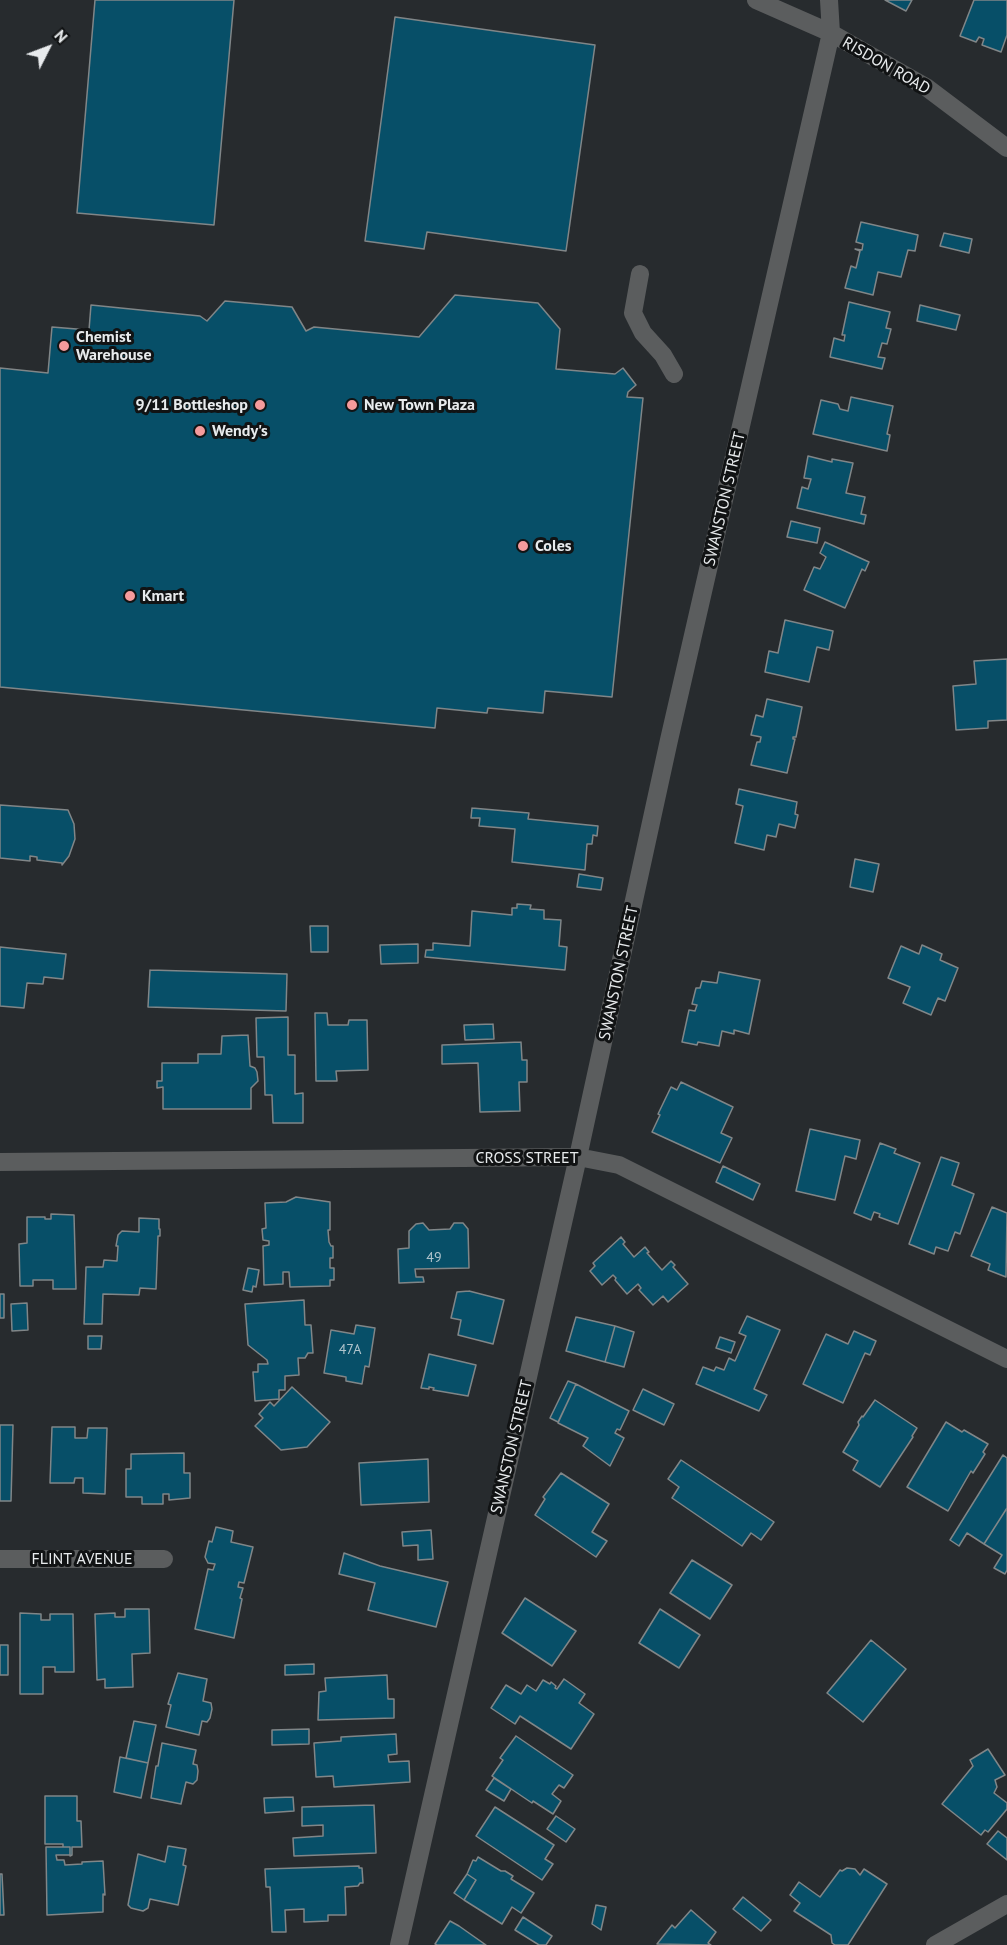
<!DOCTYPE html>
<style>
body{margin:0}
#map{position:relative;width:1007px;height:1945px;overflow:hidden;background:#272b2e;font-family:"PT Sans",sans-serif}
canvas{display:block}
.north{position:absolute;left:18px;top:18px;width:60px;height:60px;-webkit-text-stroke:4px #111314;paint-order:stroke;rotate:48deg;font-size:16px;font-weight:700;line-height:24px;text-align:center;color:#e8ebed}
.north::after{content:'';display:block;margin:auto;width:21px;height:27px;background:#e8ebed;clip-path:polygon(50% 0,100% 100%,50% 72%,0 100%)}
</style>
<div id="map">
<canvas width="1007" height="1945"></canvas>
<div class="north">N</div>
</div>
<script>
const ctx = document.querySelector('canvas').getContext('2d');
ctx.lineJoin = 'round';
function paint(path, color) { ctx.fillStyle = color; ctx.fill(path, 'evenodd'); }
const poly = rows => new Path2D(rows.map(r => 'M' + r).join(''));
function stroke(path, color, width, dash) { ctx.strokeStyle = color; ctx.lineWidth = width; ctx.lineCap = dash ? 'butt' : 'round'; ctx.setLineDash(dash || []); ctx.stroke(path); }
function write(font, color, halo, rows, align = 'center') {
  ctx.font = font + ' "PT Sans",sans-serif'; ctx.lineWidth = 6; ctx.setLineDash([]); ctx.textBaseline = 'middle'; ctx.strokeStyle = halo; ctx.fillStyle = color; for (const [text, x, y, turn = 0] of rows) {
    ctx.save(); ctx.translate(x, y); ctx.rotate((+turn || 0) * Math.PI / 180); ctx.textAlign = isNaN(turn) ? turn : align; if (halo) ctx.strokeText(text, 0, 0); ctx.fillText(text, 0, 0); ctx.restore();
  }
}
const building = poly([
 [95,0,234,0,214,225,77,213,95,0],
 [885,0,912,0,906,11,885,0],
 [974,0,1007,0,1007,35,1001,52,982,45,984,39,979,37,976,42,960,36,974,0],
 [395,17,595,45,566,251,427,232,424,249,365,241,395,17],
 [861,222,918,235,915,251,908,250,901,277,878,272,873,295,845,288,851,266,856,268,860,251,855,249,862,250,863,244,856,242,861,222],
 [944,233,972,239,969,253,940,246,944,233],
 [455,295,538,303,560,329,556,369,615,374,623,368,636,385,628,392,627,397,643,398,612,697,545,691,543,713,488,708,487,713,437,708,435,728,0,687,0,368,48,373,52,327,89,330,91,305,200,316,207,321,225,301,292,307,306,331,314,327,419,337,455,295],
 [849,302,890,312,886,328,891,329,887,344,882,343,878,357,885,358,882,369,830,357,834,338,844,341,845,335,842,335,849,302],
 [920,305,960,315,956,330,917,321,920,305],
 [851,397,893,406,887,434,890,435,887,451,813,434,821,400,838,404,840,409,848,411,851,397],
 [808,456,832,462,832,459,853,463,846,493,865,497,861,514,866,515,864,524,797,508,802,487,808,489,811,479,804,478,808,456],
 [791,521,820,528,817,543,787,537,791,521],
 [825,542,869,562,865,571,862,569,845,608,804,590,814,567,820,569,826,557,820,553,825,542],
 [785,620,833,631,829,650,817,647,809,682,765,672,769,651,778,653,785,620],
 [1007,659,1007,720,988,721,988,728,956,730,953,686,976,684,974,661,1007,659],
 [767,699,802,707,796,737,793,737,793,739,795,739,787,773,751,765,757,742,760,742,761,737,751,735,756,715,763,717,767,699],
 [739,789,797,802,795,814,798,815,795,828,779,824,776,837,767,835,764,850,735,843,743,806,736,804,739,789],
 [0,805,68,810,74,824,75,839,69,856,62,865,62,863,37,860,37,857,30,856,30,861,0,858,0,805],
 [472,808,529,813,528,819,598,826,597,836,593,835,592,844,587,844,585,870,512,862,515,829,479,826,480,818,471,818,472,808],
 [855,859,879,864,873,892,850,887,855,859],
 [579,874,603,878,601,890,577,887,579,874],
 [517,904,531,905,530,909,544,910,544,919,561,920,559,946,567,947,565,970,425,957,426,950,433,950,433,943,470,946,472,911,512,915,512,908,517,908,517,904],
 [310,926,328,926,328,952,311,952,310,926],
 [418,944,418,963,381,964,380,945,418,944],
 [922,945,942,954,940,960,958,968,945,1001,938,998,931,1015,903,1003,910,987,888,978,901,946,919,954,922,945],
 [0,947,66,954,63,979,44,977,43,984,27,983,24,1008,0,1006,0,947],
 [150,970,287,974,286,1011,148,1007,150,970],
 [719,972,760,980,749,1034,734,1030,734,1034,722,1031,719,1046,698,1042,697,1045,682,1042,689,1010,695,1011,697,1005,692,1004,696,988,700,988,702,981,717,983,719,972],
 [315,1013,327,1013,328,1025,348,1025,349,1020,367,1020,368,1070,336,1071,337,1081,316,1081,315,1013],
 [288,1017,288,1055,295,1055,295,1094,303,1093,303,1123,273,1123,272,1095,265,1095,264,1057,257,1057,256,1018,288,1017],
 [493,1024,494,1039,465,1040,464,1025,493,1024],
 [248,1035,250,1066,255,1068,257,1072,258,1081,251,1088,251,1109,163,1109,163,1087,157,1088,157,1081,162,1081,162,1063,198,1063,198,1054,221,1054,222,1036,248,1035],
 [521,1042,522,1060,527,1060,527,1082,519,1082,520,1111,480,1112,478,1063,442,1064,442,1045,521,1042],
 [681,1082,733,1107,721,1133,732,1138,720,1163,652,1132,660,1115,658,1114,671,1087,677,1090,681,1082],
 [810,1129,860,1140,856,1159,845,1156,835,1200,796,1191,810,1129],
 [880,1143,896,1149,894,1153,920,1163,898,1224,879,1217,880,1214,874,1212,871,1220,854,1213,880,1143],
 [941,1157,959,1163,952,1185,974,1194,960,1234,955,1232,948,1251,936,1247,934,1254,909,1244,941,1157],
 [723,1166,760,1184,753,1200,716,1182,723,1166],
 [296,1197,330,1202,330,1230,328,1230,329,1242,331,1246,333,1246,333,1258,330,1258,330,1268,334,1268,334,1280,330,1280,330,1286,290,1287,289,1272,283,1272,283,1284,264,1285,263,1246,269,1245,269,1241,263,1240,262,1229,266,1228,265,1203,286,1202,296,1197],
 [992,1207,1007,1213,1006,1277,988,1270,990,1264,971,1256,992,1207],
 [51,1214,74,1215,76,1289,53,1289,53,1280,33,1280,33,1286,20,1286,19,1244,27,1243,27,1217,45,1217,45,1219,51,1219,51,1214],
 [139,1218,159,1219,159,1229,160,1229,160,1236,158,1236,156,1289,140,1288,139,1295,103,1294,102,1324,84,1324,86,1267,103,1267,104,1260,117,1261,118,1246,116,1246,118,1235,122,1231,139,1232,139,1218],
 [423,1223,429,1230,450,1229,454,1223,463,1223,468,1229,469,1268,415,1269,416,1277,423,1277,424,1282,399,1283,398,1249,409,1248,409,1231,416,1224,423,1223],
 [621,1237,625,1242,623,1244,634,1257,645,1247,649,1252,647,1253,662,1270,671,1261,675,1265,673,1267,688,1284,668,1302,663,1296,653,1305,639,1290,641,1288,638,1284,627,1294,615,1280,616,1278,613,1275,602,1285,590,1271,595,1266,593,1263,621,1237],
 [248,1268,259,1270,256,1287,253,1286,252,1292,243,1290,248,1268],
 [469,1291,504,1300,493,1344,458,1335,461,1320,451,1318,457,1292,469,1291],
 [0,1294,4,1294,4,1318,0,1318,0,1294],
 [304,1300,305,1325,311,1325,313,1353,308,1353,305,1358,298,1358,299,1375,285,1376,285,1390,279,1390,279,1399,255,1401,253,1372,258,1372,258,1364,268,1364,267,1360,248,1345,245,1304,304,1300],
 [27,1303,28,1330,12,1331,11,1304,27,1303],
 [747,1316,780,1330,754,1389,767,1395,759,1411,696,1384,703,1367,714,1371,716,1367,724,1370,729,1358,735,1361,746,1336,739,1333,747,1316],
 [576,1317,615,1326,605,1362,566,1351,576,1317],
 [356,1325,375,1328,369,1367,365,1366,362,1384,346,1381,346,1377,324,1373,331,1330,354,1334,356,1325],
 [615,1326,634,1332,624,1367,605,1362,615,1326],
 [854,1331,876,1341,870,1355,865,1353,843,1403,803,1384,826,1334,848,1344,854,1331],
 [88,1336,102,1336,101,1349,88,1349,88,1336],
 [720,1337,735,1342,731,1353,716,1348,720,1337],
 [429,1354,476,1365,468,1396,433,1390,434,1388,429,1387,429,1389,421,1388,429,1354],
 [568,1381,576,1384,558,1422,550,1418,568,1381],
 [576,1384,629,1411,620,1430,617,1429,615,1433,624,1438,610,1466,583,1446,588,1438,558,1423,576,1384],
 [292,1387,330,1422,307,1447,281,1450,255,1426,263,1418,259,1414,270,1402,274,1406,292,1387],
 [643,1389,674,1404,664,1425,633,1410,643,1389],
 [875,1400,917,1428,912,1436,913,1437,880,1487,853,1470,858,1461,843,1452,859,1425,858,1422,862,1416,863,1417,875,1400],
 [946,1422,962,1432,964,1430,988,1444,983,1452,985,1454,973,1473,971,1471,948,1511,907,1487,946,1422],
 [0,1425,13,1425,11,1501,0,1501,0,1425],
 [52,1427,75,1427,75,1438,87,1438,88,1428,107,1428,105,1494,83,1493,83,1478,75,1478,74,1483,50,1483,52,1427],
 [184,1453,184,1473,190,1473,190,1498,169,1500,169,1494,163,1494,163,1504,142,1504,142,1497,126,1497,126,1469,131,1469,131,1454,184,1453],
 [1003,1455,1007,1458,1007,1508,984,1544,967,1533,959,1546,950,1540,1003,1455],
 [428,1459,429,1502,361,1505,359,1463,428,1459],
 [681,1460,774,1522,761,1540,751,1533,742,1546,672,1498,679,1487,668,1479,681,1460],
 [561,1473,609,1504,592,1532,607,1541,596,1557,535,1515,545,1499,543,1497,561,1473],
 [1007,1508,1007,1570,1005,1574,994,1568,1002,1555,984,1544,1007,1508],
 [216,1527,233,1531,231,1542,253,1547,244,1583,239,1582,238,1587,243,1588,240,1598,242,1599,234,1638,195,1629,208,1569,213,1570,215,1564,208,1563,205,1557,209,1541,212,1542,216,1527],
 [431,1530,433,1559,418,1560,418,1545,403,1546,402,1532,431,1530],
 [344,1553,380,1566,448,1582,436,1627,368,1610,375,1583,339,1574,344,1553],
 [692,1560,732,1585,710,1619,670,1593,692,1560],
 [525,1598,576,1631,552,1666,502,1633,525,1598],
 [125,1609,149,1609,150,1653,132,1654,133,1687,105,1688,105,1679,97,1680,95,1614,115,1613,115,1617,125,1617,125,1609],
 [660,1609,700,1635,679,1668,639,1643,660,1609],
 [20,1613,41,1614,41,1620,50,1620,50,1614,73,1614,74,1672,55,1672,55,1667,43,1667,43,1694,20,1694,20,1613],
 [871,1640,906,1669,863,1722,827,1693,871,1640],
 [0,1645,8,1645,8,1675,0,1675,0,1645],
 [314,1664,314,1674,285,1675,285,1665,314,1664],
 [178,1673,207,1679,203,1701,211,1703,212,1709,210,1718,207,1722,202,1721,199,1735,166,1727,171,1705,168,1704,178,1673],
 [387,1675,388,1699,394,1699,394,1718,318,1720,319,1692,326,1691,325,1678,387,1675],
 [564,1679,585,1694,579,1703,594,1714,571,1749,520,1716,515,1724,491,1708,506,1685,521,1694,527,1685,536,1691,543,1680,550,1684,551,1682,556,1686,555,1688,557,1689,564,1679],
 [134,1721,156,1725,148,1763,126,1758,134,1721],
 [309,1729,309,1744,272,1745,272,1730,309,1729],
 [396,1734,397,1754,388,1755,389,1762,409,1761,410,1782,334,1787,333,1776,316,1777,314,1743,341,1741,341,1737,396,1734],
 [516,1736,573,1775,564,1788,559,1785,552,1794,561,1801,553,1814,533,1801,532,1803,492,1776,503,1760,500,1758,516,1736],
 [162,1743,196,1750,193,1764,197,1765,198,1771,197,1780,193,1784,186,1782,181,1804,151,1798,156,1766,158,1766,162,1743],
 [988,1749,1005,1775,995,1780,997,1787,994,1793,1007,1803,1007,1809,988,1832,985,1830,981,1835,942,1804,973,1766,970,1760,988,1749],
 [120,1757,148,1763,141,1798,114,1792,120,1757],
 [494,1778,511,1789,504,1801,486,1790,494,1778],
 [45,1796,77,1796,77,1821,81,1821,82,1847,72,1847,72,1855,70,1856,70,1847,63,1847,63,1844,45,1844,45,1796],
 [293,1797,294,1811,265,1813,264,1798,293,1797],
 [374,1805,376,1853,294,1856,293,1838,323,1836,323,1825,302,1826,302,1807,374,1805],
 [495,1807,554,1845,545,1859,553,1864,542,1880,476,1836,495,1807],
 [556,1816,575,1829,566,1842,547,1829,556,1816],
 [998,1831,1007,1838,1007,1860,987,1844,998,1831],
 [168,1846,186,1849,183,1865,186,1866,178,1905,150,1899,148,1908,143,1911,131,1908,128,1905,138,1854,165,1862,168,1846],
 [46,1847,70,1847,70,1855,56,1855,57,1860,64,1860,65,1865,82,1864,82,1862,103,1861,105,1895,103,1894,103,1912,47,1915,46,1847],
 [478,1857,501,1871,505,1871,513,1876,511,1879,534,1893,521,1913,512,1907,502,1924,464,1900,476,1880,467,1874,473,1860,476,1861,478,1857],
 [359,1866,359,1868,362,1868,363,1883,360,1883,358,1886,345,1887,346,1915,328,1915,328,1921,304,1922,304,1909,285,1910,286,1932,272,1932,270,1887,266,1887,265,1869,359,1866],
 [847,1868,855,1869,860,1875,864,1869,887,1884,848,1945,835,1945,832,1943,831,1935,794,1911,800,1903,790,1895,799,1882,820,1897,840,1870,842,1871,847,1868],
 [0,1874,2,1874,4,1915,0,1915,0,1874],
 [467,1874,476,1880,464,1900,454,1893,467,1874],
 [743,1897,771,1920,761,1931,733,1909,743,1897],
 [596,1905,606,1907,601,1930,592,1924,596,1905],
 [691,1910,716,1932,708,1943,711,1945,657,1944,672,1925,675,1928,691,1910],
 [523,1917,552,1936,546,1945,539,1945,515,1930,523,1917],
 [450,1921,459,1926,486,1945,437,1945,435,1944,450,1921]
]);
const minor = poly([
 [756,0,831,33,926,87,1007,148],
 [640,274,633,313,643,333,663,355,674,374],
 [0,1162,578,1157,619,1165,1007,1359],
 [0,1559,164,1559],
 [399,1945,578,1157,669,740,831,33,829,0],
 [935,1945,1007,1904]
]);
const markers = [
 [64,346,6,"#f59b9c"],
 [260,405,6,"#f59b9c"],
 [352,405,6,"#f59b9c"],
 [200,431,6,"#f59b9c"],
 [523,546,6,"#f59b9c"],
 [130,596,6,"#f59b9c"]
];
const numberNames = [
 ["49",434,1258],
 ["47A",350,1350]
];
const streetNames = [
 ["RISDON ROAD",886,66,30],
 ["SWANSTON STREET",725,499,-77],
 ["SWANSTON STREET",619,973,-78],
 ["CROSS STREET",527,1158],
 ["SWANSTON STREET",512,1447,-77],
 ["FLINT AVENUE",82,1559]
];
const poiNames = [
 ["Chemist",76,337],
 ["Warehouse",76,355],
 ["9/11 Bottleshop",248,405,"right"],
 ["New Town Plaza",364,405],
 ["Wendy's",212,431],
 ["Coles",535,546],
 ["Kmart",142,596]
];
paint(building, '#074f68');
stroke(building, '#808688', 1.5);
stroke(minor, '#5b5d5e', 18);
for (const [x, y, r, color] of markers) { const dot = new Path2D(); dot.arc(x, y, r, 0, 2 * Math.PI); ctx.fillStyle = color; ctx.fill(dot); stroke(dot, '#111314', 2); }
write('14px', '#b0c4cc', null, numberNames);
write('16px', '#e8ebed', '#111314', streetNames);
write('bold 16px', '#e8ebed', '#111314', poiNames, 'left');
</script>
